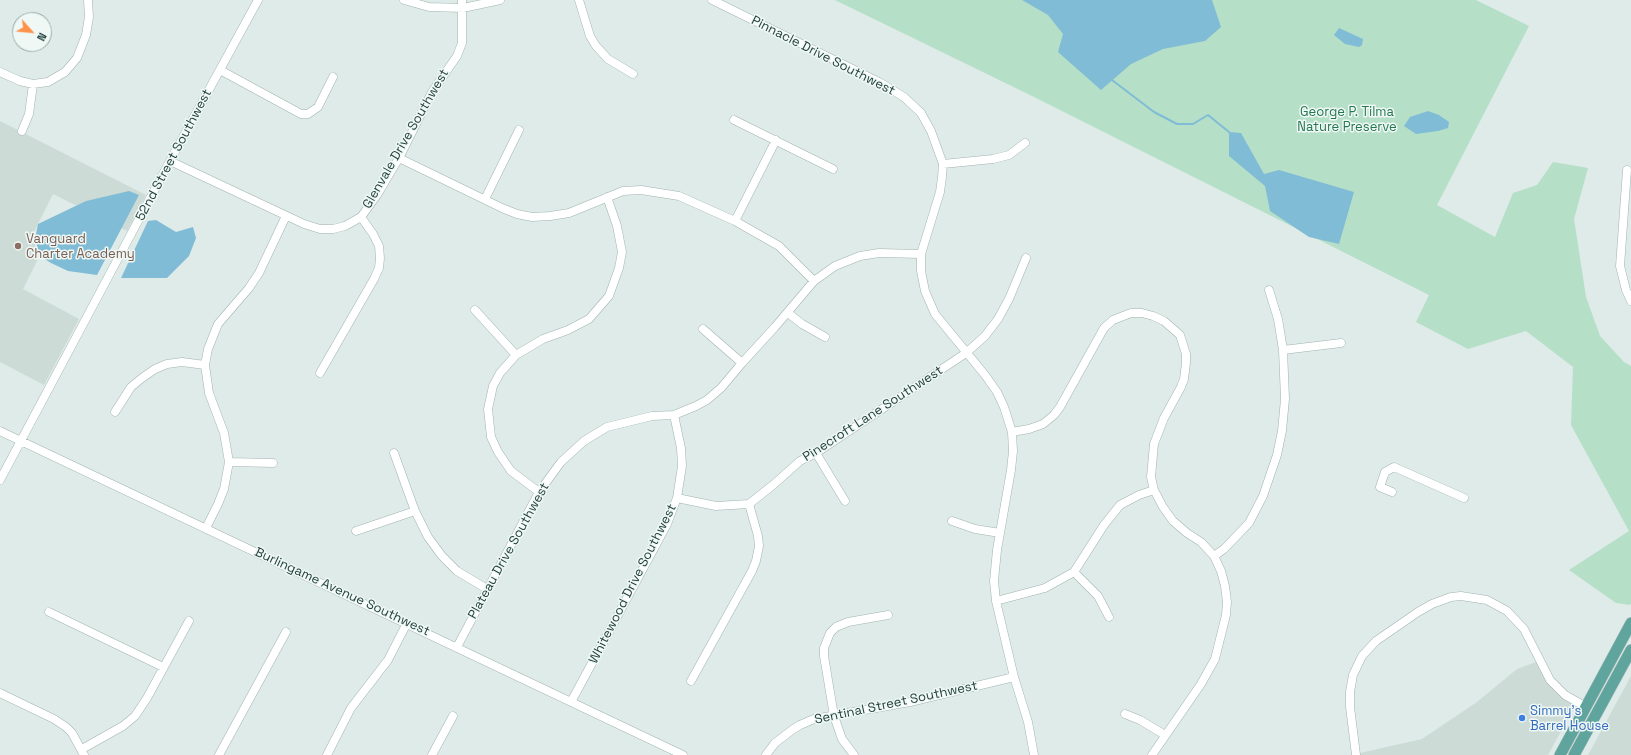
<!DOCTYPE html>
<meta charset="utf-8">
<style>
body{margin:0}
#map{position:relative;width:1631px;height:755px;overflow:hidden;background:#deebe8;font-family:"Space Grotesk",sans-serif}
canvas{display:block}
.north{position:absolute;left:12px;top:12px;width:40px;height:40px;box-sizing:border-box;background:#eff8f5;border:1px solid #9badaa;border-radius:50%;rotate:117deg;font-size:11px;font-weight:700;line-height:16px;text-align:center;color:#1e3d39}
.north::after{content:'';display:block;margin:auto;width:14px;height:18px;background:#fe924a;clip-path:polygon(50% 0,100% 100%,50% 72%,0 100%)}
</style>
<div id="map">
<canvas width="1631" height="755"></canvas>
<div class="north">N</div>
</div>
<script>
const ctx = document.querySelector('canvas').getContext('2d');
ctx.lineJoin = 'round';
function paint(path, color) { ctx.fillStyle = color; ctx.fill(path, 'evenodd'); }
const poly = rows => new Path2D(rows.map(r => 'M' + r).join(''));
function stroke(path, color, width, dash) { ctx.strokeStyle = color; ctx.lineWidth = width; ctx.lineCap = dash ? 'butt' : 'round'; ctx.setLineDash(dash || []); ctx.stroke(path); }
function write(font, color, halo, rows, align = 'center') {
  ctx.font = font + ' "Space Grotesk",sans-serif'; ctx.lineWidth = 3; ctx.setLineDash([]); ctx.textBaseline = 'middle'; ctx.strokeStyle = halo; ctx.fillStyle = color; for (const [text, x, y, turn = 0] of rows) {
    ctx.save(); ctx.translate(x, y); ctx.rotate((+turn || 0) * Math.PI / 180); ctx.textAlign = isNaN(turn) ? turn : align; if (halo) ctx.strokeText(text, 0, 0); ctx.fillText(text, 0, 0); ctx.restore();
  }
}
const built = poly([
 [0,121,146,195,127,231,53,194,34,232,37,261,23,289,79,319,44,385,0,362],
 [1536,662,1548,683,1575,706,1548,755,1360,755,1360,753,1422,739,1477,702,1517,669],
 [1631,676,1631,755,1588,755]
]);
const green = poly([
 [835,0,1476,0,1529,26,1437,205,1495,237,1513,193,1537,185,1553,162,1588,168,1574,219,1586,297,1600,336,1624,362,1631,366,1631,603,1630,605,1616,603,1569,570,1629,531,1571,425,1573,367,1526,331,1468,349,1416,322,1429,295,1028,94]
]);
const water = poly([
 [1022,0,1212,0,1221,27,1205,41,1163,49,1131,64,1101,90,1058,52,1063,34,1048,15],
 [1339,28,1363,39,1362,45,1359,47,1345,44,1334,35],
 [1428,111,1439,115,1449,122,1448,128,1438,131,1416,134,1404,126,1410,117],
 [1229,132,1241,133,1264,174,1279,170,1354,192,1339,244,1309,237,1270,211,1265,186,1229,156],
 [129,191,139,195,97,275,68,271,51,263,40,256,35,239,38,224,86,201],
 [156,220,176,232,193,227,196,238,189,256,167,278,121,278,148,221]
]);
const stream = poly([
 [1112,80,1154,112,1177,124,1193,124,1208,115,1229,132]
]);
const minor = poly([
 [404,0,429,7,463,8,500,0],
 [579,0,590,36,596,46,608,59,633,74],
 [712,0,879,82,904,97,921,113,931,131,943,164,942,177,940,192,921,254,921,271,925,291,935,314,985,375,997,392,1004,407,1012,432,1013,451,1011,470,997,550,994,581,996,601,1014,677,1028,722,1034,755],
 [220,70,301,114,308,114,318,107,333,77],
 [0,72,20,81,33,84,48,82,65,72,77,58,86,35,89,17,88,0],
 [734,120,833,169],
 [22,131,29,114,33,84],
 [399,158,502,208,517,214,532,217,550,216,569,213,623,191,641,190,679,196,735,221,779,246,814,281],
 [170,161,304,224,320,229,333,229,345,226,361,217,377,195,399,158,432,92,457,56,462,43,462,0],
 [943,164,993,159,1009,155,1025,143],
 [1627,170,1620,266,1626,290,1631,301],
 [485,199,519,130],
 [735,221,776,140],
 [475,310,516,355],
 [788,313,802,324,825,337],
 [703,329,742,363],
 [1283,350,1341,343],
 [320,373,374,279,379,268,380,258,379,246,373,234,361,217],
 [115,412,131,387,142,378,155,369,167,364,182,362,205,365],
 [0,431,683,755],
 [1012,432,1029,429,1043,424,1054,415,1060,407,1104,328,1113,320,1131,313,1142,313,1153,316,1164,321,1180,335,1186,354,1186,363,1184,379,1181,387,1164,418,1154,444,1151,477,1154,490,1163,507,1173,521,1187,533,1201,542,1214,556,1221,571,1225,586,1227,602,1226,615,1215,659,1201,684,1152,755],
 [394,453,415,511,428,537,442,556,457,571,487,589],
 [816,453,845,501],
 [229,462,273,463],
 [0,480,170,161,258,0],
 [539,492,511,471,498,452,491,437,488,409,493,386,500,373,516,355,543,339,568,330,589,319,609,296,619,268,622,252,617,226,607,197],
 [1392,492,1380,487,1385,472,1394,467,1464,498],
 [677,498,716,506,749,504,773,485,800,461,816,453,966,353,985,336,998,319,1009,299,1026,258],
 [952,521,975,529,1000,533],
 [206,528,218,504,224,489,229,462,224,433,209,393,205,365,208,349,218,324,249,288,259,273,286,216],
 [356,531,415,511],
 [1214,556,1224,549,1249,523,1263,496,1277,455,1282,431,1285,399,1283,350,1278,319,1269,290],
 [1074,572,1098,596,1109,617],
 [996,601,1045,588,1074,572,1104,525,1120,505,1139,495,1154,490],
 [49,612,163,667],
 [457,647,539,492,561,462,584,441,607,427,652,416,674,415,696,406,707,400,721,388,742,363,775,327,814,281,835,266,860,256,879,253,921,254],
 [691,681,752,571,756,561,759,546,758,536,749,504],
 [0,693,54,719,66,727,72,733,84,755],
 [571,702,667,524,677,498,682,466,681,448,674,415],
 [1125,714,1140,720,1165,735],
 [82,749,123,726,135,716,147,698,189,621],
 [219,755,286,632],
 [327,755,351,708,388,660,407,623],
 [432,755,453,716],
 [766,755,775,743,792,730,800,725,814,719,910,702,1014,677],
 [854,755,842,739,834,716,824,656,824,648,830,633,836,627,848,622,888,615],
 [1356,755,1350,707,1350,692,1353,675,1362,656,1376,641,1418,612,1432,604,1451,597,1461,596,1487,600,1507,611,1524,629,1550,680,1565,695,1586,707]
]);
const major = poly([
 [1560,755,1631,623],
 [1574,755,1631,650]
]);
const markers = [
 [18,246,4,"#8d6e63"],
 [1522,718,4,"#3f7fe0"]
];
const streetNames = [
 ["Pinnacle Drive Southwest",823,56,27],
 ["Glenvale Drive Southwest",406,139,-60],
 ["52nd Street Southwest",174,155,-62],
 ["Pinecroft Lane Southwest",873,414,-33],
 ["Plateau Drive Southwest",509,551,-61],
 ["Whitewood Drive Southwest",633,584,-63],
 ["Burlingame Avenue Southwest",342,592,25],
 ["Sentinal Street Southwest",896,703,-12]
];
const parkNames = [
 ["George P. Tilma",1347,112],
 ["Nature Preserve",1347,127]
];
const educationNames = [
 ["Vanguard",26,239],
 ["Charter Academy",26,254]
];
const shopNames = [
 ["Simmy’s",1530,711],
 ["Barrel House",1530,726]
];
paint(built, '#cddbd7');
paint(green, '#b5dfc7');
paint(water, '#81bcd6');
stroke(stream, '#81bcd6', 2);
stroke(minor, '#a1b3b0', 9);
stroke(major, '#bcc5c4', 12);
stroke(minor, '#fff', 8);
stroke(major, '#5fa59e', 11);
for (const [x, y, r, color] of markers) { const dot = new Path2D(); dot.arc(x, y, r, 0, 2 * Math.PI); ctx.fillStyle = color; ctx.fill(dot); stroke(dot, '#eff8f5', 1.5); }
write('13px', '#1e3d39', '#eff8f5', streetNames);
write('13px', '#257751', '#eff8f5', parkNames);
write('13px', '#785e54', '#eff8f5', educationNames, 'left');
write('13px', '#366cbe', '#eff8f5', shopNames, 'left');
</script>
